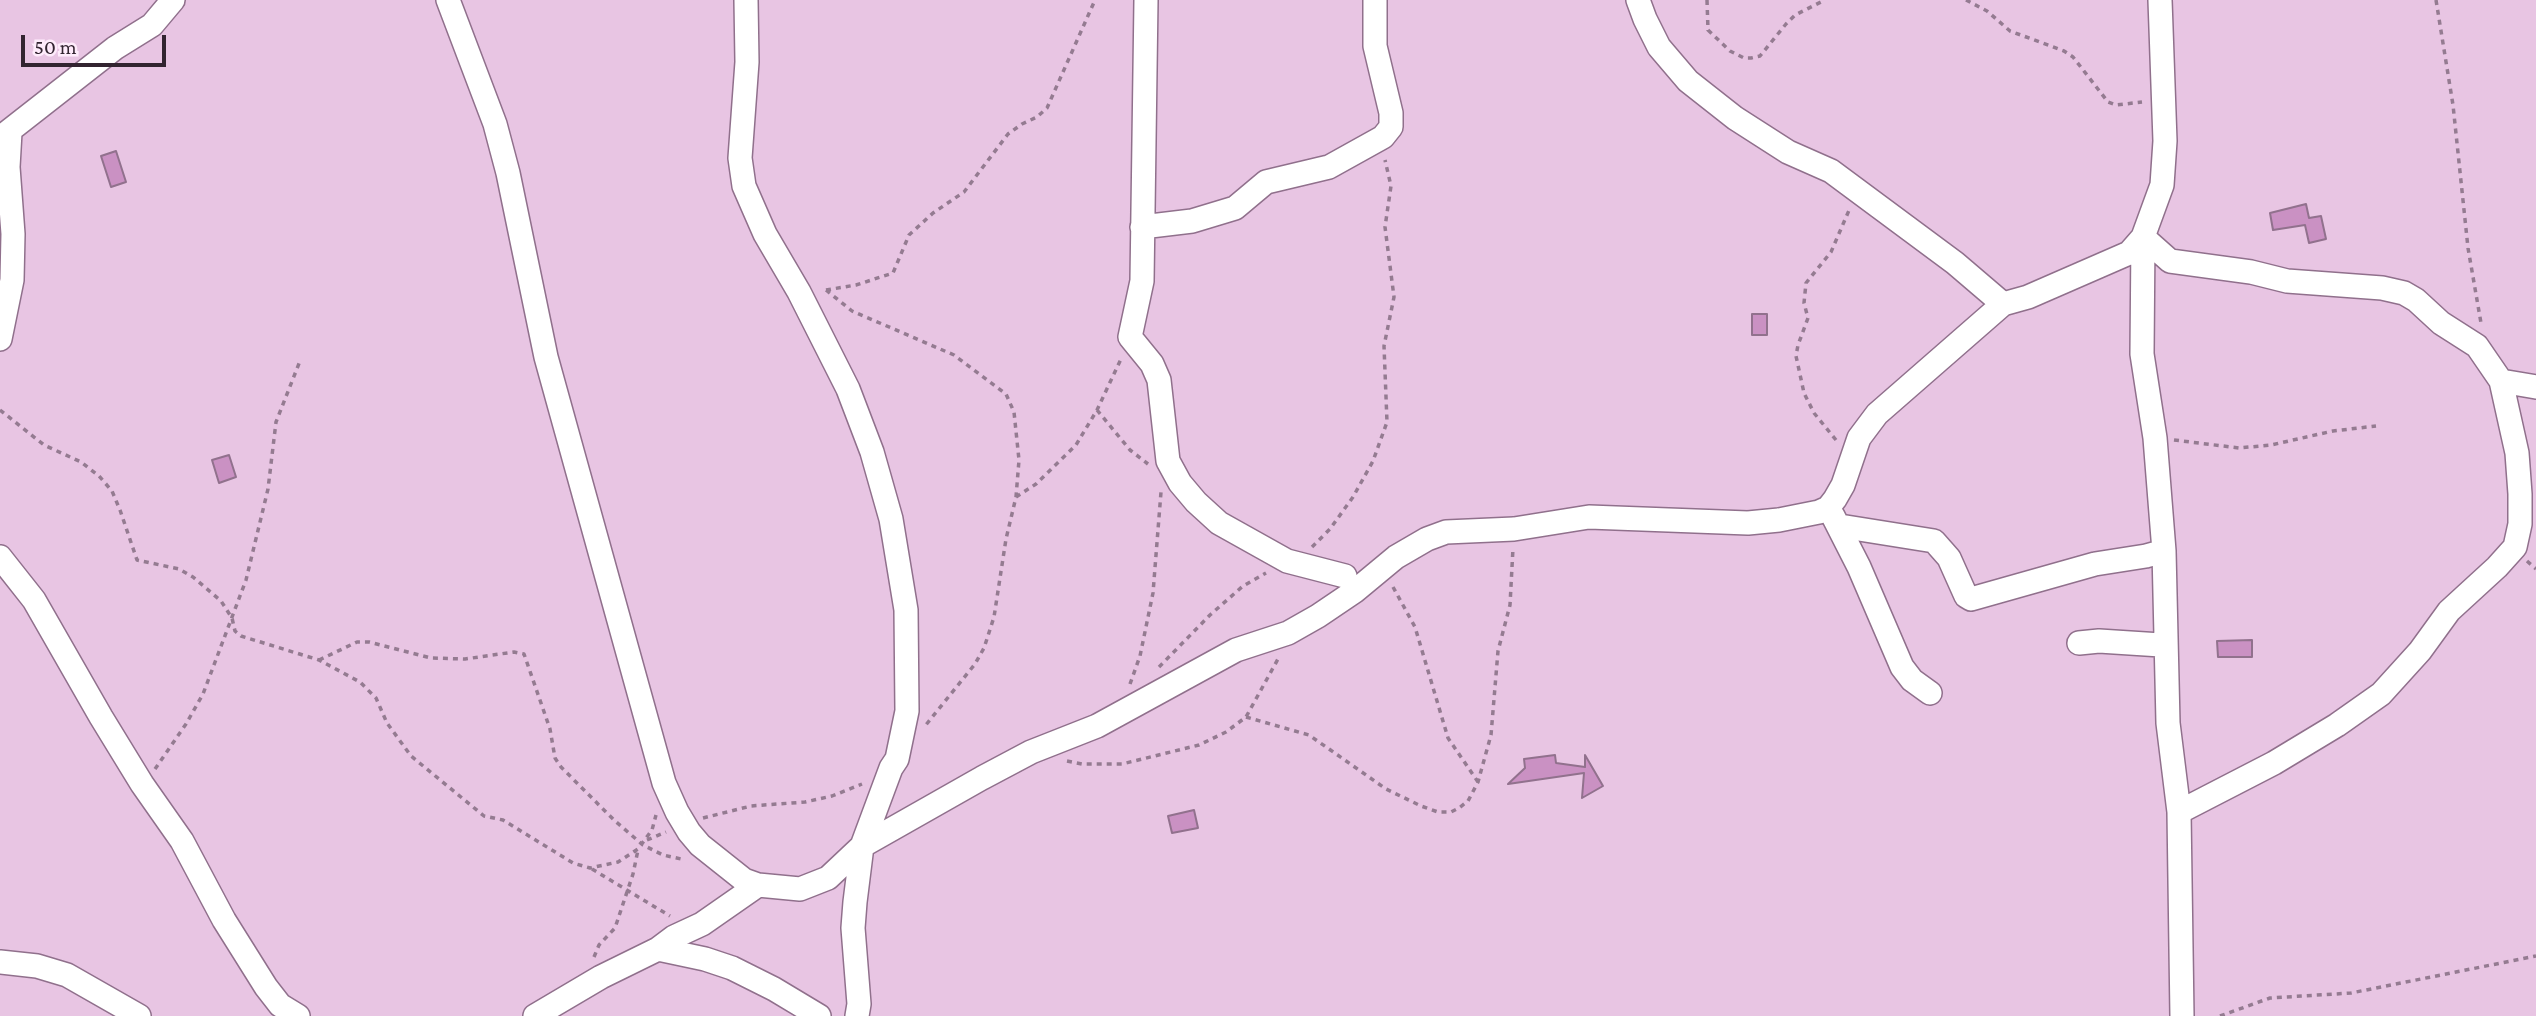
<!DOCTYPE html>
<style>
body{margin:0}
#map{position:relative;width:2536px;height:1016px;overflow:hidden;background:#e8c5e3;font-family:"Crimson Pro",serif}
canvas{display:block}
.scale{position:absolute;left:21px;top:35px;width:145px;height:32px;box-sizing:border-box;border:4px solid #322430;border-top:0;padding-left:9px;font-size:21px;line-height:24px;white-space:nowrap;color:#322430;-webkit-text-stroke:5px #feecfb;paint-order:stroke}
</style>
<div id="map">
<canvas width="2536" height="1016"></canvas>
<div class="scale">50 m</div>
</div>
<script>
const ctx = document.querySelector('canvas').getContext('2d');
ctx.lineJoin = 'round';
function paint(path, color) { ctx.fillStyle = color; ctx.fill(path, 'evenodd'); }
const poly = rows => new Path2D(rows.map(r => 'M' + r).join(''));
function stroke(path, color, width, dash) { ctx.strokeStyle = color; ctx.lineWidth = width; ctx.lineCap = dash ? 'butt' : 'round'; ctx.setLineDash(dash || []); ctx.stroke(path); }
const building = poly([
 [116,151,126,182,111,187,101,156,116,151],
 [2306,204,2309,218,2321,216,2326,239,2309,243,2305,225,2273,230,2270,213,2306,204],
 [1752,314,1767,314,1767,335,1752,335,1752,314],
 [229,455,236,477,219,483,212,460,229,455],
 [2252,640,2252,657,2218,657,2217,641,2252,640],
 [1555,755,1556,763,1585,767,1585,755,1603,786,1582,798,1584,773,1508,784,1525,768,1524,759,1555,755],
 [1194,810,1198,828,1172,833,1168,816,1194,810]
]);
const path = poly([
 [1707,0,1708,30,1730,51,1744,58,1751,58,1760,56,1786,24,1795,15,1825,0],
 [1966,0,1987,11,2010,31,2064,51,2073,57,2108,102,2116,105,2142,102],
 [2436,0,2453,105,2468,248,2481,323],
 [826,290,852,311,954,355,1006,394,1014,412,1019,460,1016,497,1006,539,994,617,984,648,975,664,925,726],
 [826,290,856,285,893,273,909,235,933,213,964,192,1008,134,1022,124,1037,117,1047,108,1095,0],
 [0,410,44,445,81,462,99,476,112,491,120,510,137,560,179,569,193,577,221,601,232,618,235,631,241,636,319,660,360,682,376,698,387,723,411,756,484,816,503,820,573,863,590,868,618,862,638,849,652,830,656,815],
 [1097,410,1130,450,1148,464],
 [1836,440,1814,413,1804,393,1796,356,1798,345,1808,318,1804,303,1806,283,1831,252,1850,208],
 [2174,440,2239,448,2271,445,2333,431,2376,426],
 [1016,497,1036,484,1076,445,1097,410,1121,359],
 [1312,547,1330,529,1353,497,1373,461,1387,422,1384,346,1394,297,1385,227,1391,186,1385,160],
 [2527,561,2536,569],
 [1393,587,1415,627,1448,738,1478,782],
 [319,660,357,642,369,642,431,658,465,659,514,652,524,654,550,729,555,758,561,767,615,821,643,845,663,855,681,859,685,857],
 [1159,667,1210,615,1243,586,1266,573],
 [1130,684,1140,656,1153,593,1161,492],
 [1246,717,1309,735,1386,789,1421,806,1438,812,1451,812,1459,808,1468,801,1478,782,1491,735,1498,651,1510,605,1513,548],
 [1067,761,1082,764,1122,764,1199,745,1226,732,1246,717,1278,659],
 [155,769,186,724,203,694,246,580,268,489,276,422,300,361],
 [703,818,751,806,805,802,832,796,862,784],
 [647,840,666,832],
 [592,869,670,916],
 [594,957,599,945,615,928,633,874,638,850],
 [2220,1016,2270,998,2351,993,2536,956]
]);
const minor = poly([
 [448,0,495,124,508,173,546,357,664,783,677,812,689,832,700,845,744,880,758,885],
 [746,0,747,62,740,158,744,186,765,234,799,292,848,389,872,452,891,519,906,610,907,711,897,759,891,768,862,846,855,902,853,928,859,1004,857,1016],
 [1146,0,1142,281,1130,337,1152,364,1159,380,1168,461,1180,483,1196,502,1219,523,1287,561,1345,576],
 [1638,0,1645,19,1659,47,1688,81,1735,118,1788,152,1831,171,1955,263,2003,304],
 [2160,0,2165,141,2162,185,2143,237,2142,354,2155,438,2164,551,2168,723,2179,812,2182,1016],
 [0,138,115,48,152,25,173,0],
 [1142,227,1192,221,1235,208,1266,182,1329,167,1383,137,1391,127,1391,113,1375,46,1375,0],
 [0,339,12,280,13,234,8,167,10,132],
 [1833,516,1859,567,1902,667,1912,680,1930,693],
 [1840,526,1934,541,1949,558,1966,596,1971,599,2095,564,2146,556,2164,551],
 [0,557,34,600,101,717,142,784,182,841,224,920,266,987,280,1005,298,1016],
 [2079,643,2099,641,2161,645,2165,637],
 [2179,812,2274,763,2337,725,2381,694,2420,651,2449,611,2497,567,2515,547,2520,524,2520,494,2517,453,2501,381],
 [658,949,705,959,732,968,774,989,819,1016],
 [0,962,37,966,67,975,139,1016],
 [535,1016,601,977,658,949,674,937,702,924,758,885,800,889,828,878,862,846,982,778,1031,752,1097,726,1236,650,1288,633,1318,616,1355,591,1396,557,1427,539,1446,532,1514,529,1589,517,1748,523,1779,520,1819,512,1828,508,1835,499,1843,485,1859,438,1877,414,2003,304,2028,297,2129,253,2143,237,2170,261,2251,272,2287,281,2382,288,2404,293,2416,300,2441,323,2477,346,2501,381,2536,387]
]);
paint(building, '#ca91c3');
stroke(building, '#91718d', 2);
stroke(minor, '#90708c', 26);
stroke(path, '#947b91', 3.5, [5, 5]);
stroke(minor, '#fff', 23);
</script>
